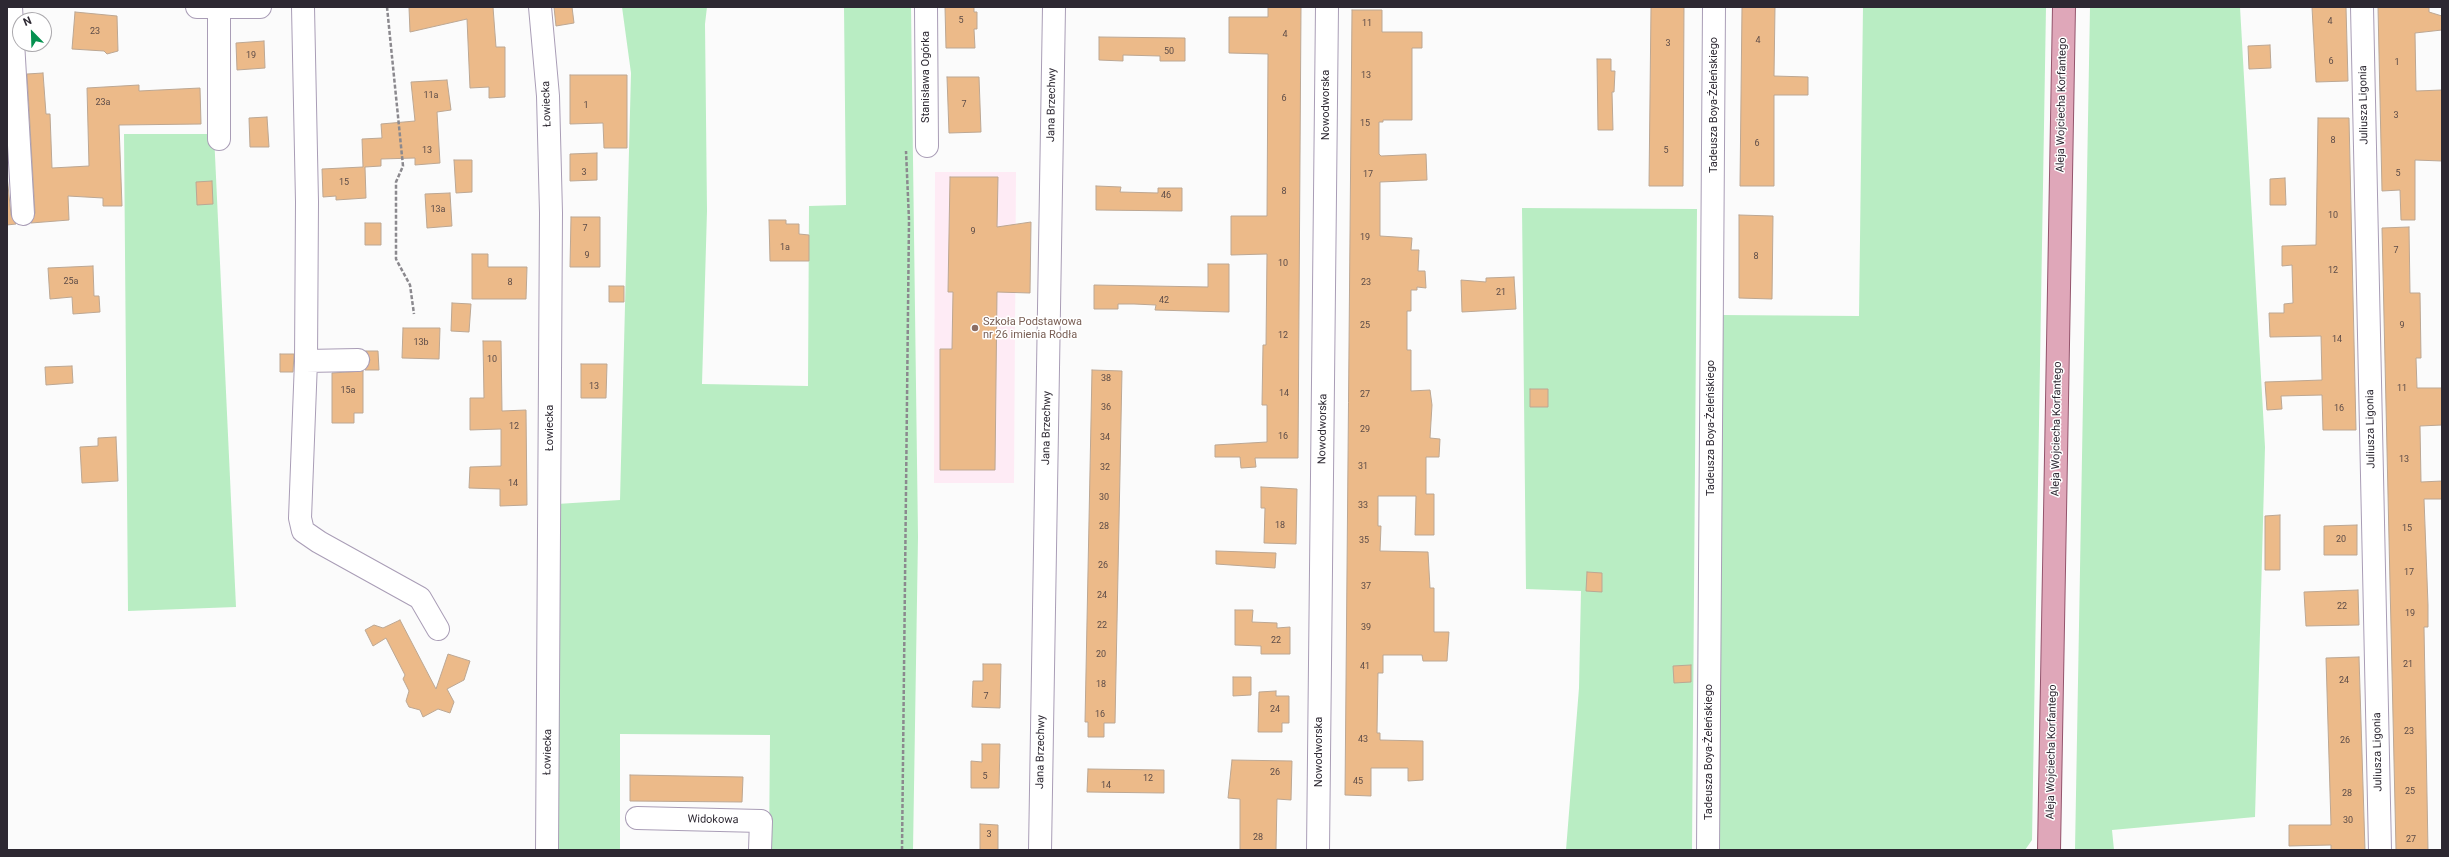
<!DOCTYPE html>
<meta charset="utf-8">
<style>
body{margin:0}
#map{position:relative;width:2449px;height:857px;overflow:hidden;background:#fbfbfb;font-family:Roboto,sans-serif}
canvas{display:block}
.frame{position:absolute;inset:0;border:8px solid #2d2832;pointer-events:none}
.north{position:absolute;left:12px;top:12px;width:40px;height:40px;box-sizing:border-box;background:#fff;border:1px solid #aba9ad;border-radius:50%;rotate:337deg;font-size:11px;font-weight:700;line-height:16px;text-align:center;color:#2d2832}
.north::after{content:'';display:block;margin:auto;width:14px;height:18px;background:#059150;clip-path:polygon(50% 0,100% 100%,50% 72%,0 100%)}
</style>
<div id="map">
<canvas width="2449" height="857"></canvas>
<div class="frame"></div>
<div class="north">N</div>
</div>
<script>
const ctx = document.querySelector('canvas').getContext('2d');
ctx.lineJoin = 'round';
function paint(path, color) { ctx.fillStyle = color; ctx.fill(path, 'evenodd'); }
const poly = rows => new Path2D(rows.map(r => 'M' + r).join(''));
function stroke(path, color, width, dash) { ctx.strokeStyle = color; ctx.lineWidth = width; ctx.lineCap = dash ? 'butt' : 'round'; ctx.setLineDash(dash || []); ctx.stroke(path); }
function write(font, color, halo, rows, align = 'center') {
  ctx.font = font + ' Roboto,sans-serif'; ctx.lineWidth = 3; ctx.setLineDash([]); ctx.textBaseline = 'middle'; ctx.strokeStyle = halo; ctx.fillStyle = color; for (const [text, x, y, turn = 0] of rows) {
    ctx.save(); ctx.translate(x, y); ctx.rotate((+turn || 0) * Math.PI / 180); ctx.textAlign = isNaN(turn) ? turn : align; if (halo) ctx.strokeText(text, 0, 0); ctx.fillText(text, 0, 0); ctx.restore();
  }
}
const education = poly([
 [935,172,1016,172,1014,483,934,483]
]);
const green = poly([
 [622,7,707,7,705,24,707,211,702,384,808,386,809,206,846,205,844,7,911,7,918,537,913,850,769,850,770,735,620,734,620,850,559,850,557,504,620,500,631,73],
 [1863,7,2046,7,2032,840,2025,850,1716,850,1721,315,1859,316],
 [2090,7,2240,7,2265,447,2255,817,2112,830,2114,850,2075,850],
 [124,134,214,134,236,607,128,611],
 [1522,208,1697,209,1692,850,1566,850,1579,688,1581,591,1526,589]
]);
const building = poly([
 [409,7,493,7,496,47,505,47,505,97,489,98,489,87,470,88,467,19,410,32,409,7],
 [554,7,572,7,574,23,556,26,554,7],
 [945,7,974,7,974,12,977,12,977,29,974,29,975,48,946,48,945,7],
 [1268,7,1301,7,1298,458,1255,458,1256,467,1241,468,1240,457,1215,457,1215,445,1267,442,1267,405,1262,405,1263,345,1266,345,1267,254,1231,255,1231,216,1267,216,1268,54,1229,53,1229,17,1268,17,1268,7],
 [1651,7,1684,7,1683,186,1649,186,1651,7],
 [1742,7,1775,7,1774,76,1808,77,1808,95,1774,95,1774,186,1740,186,1742,7],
 [2312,7,2346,7,2348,81,2316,82,2312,7],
 [2378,7,2429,7,2429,12,2442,16,2442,30,2415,33,2416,91,2442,90,2442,161,2415,160,2415,220,2401,220,2400,190,2382,191,2378,7],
 [1352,10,1382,10,1382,32,1422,32,1422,48,1412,48,1412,120,1383,120,1383,122,1379,122,1379,154,1381,156,1426,154,1427,180,1380,182,1380,236,1412,238,1411,250,1419,250,1418,271,1425,271,1426,288,1417,287,1417,290,1411,290,1411,311,1407,311,1407,350,1411,350,1411,391,1430,390,1432,405,1430,438,1440,439,1439,457,1426,457,1426,494,1434,494,1434,535,1415,535,1416,496,1378,496,1378,526,1381,526,1380,551,1428,552,1430,588,1434,588,1434,632,1449,632,1447,661,1423,661,1422,655,1383,655,1383,673,1378,673,1377,733,1380,733,1380,740,1423,741,1423,780,1408,781,1408,768,1371,768,1371,796,1345,795,1352,10],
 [75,12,117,16,118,51,107,54,104,51,72,49,75,12],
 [1099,37,1185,38,1185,61,1160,61,1160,56,1123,55,1123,61,1099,60,1099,37],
 [264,41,265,68,237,70,236,43,264,41],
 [2270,45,2271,68,2249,69,2248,46,2270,45],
 [1597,59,1611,59,1611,71,1615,71,1614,92,1612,92,1613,130,1598,130,1597,59],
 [43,73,46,114,50,114,52,168,89,166,87,88,139,85,139,91,200,88,201,124,119,125,122,206,103,206,103,198,68,196,69,220,31,223,35,213,27,74,43,73],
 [570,75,627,75,627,148,604,148,603,123,570,124,570,75],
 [947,77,979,77,981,132,949,133,947,77],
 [447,80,451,110,437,112,440,163,415,165,415,158,381,159,381,166,365,167,366,198,336,200,336,196,323,197,322,169,363,167,362,139,382,138,381,124,415,121,411,82,447,80],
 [267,117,269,147,250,147,249,118,267,117],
 [2318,118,2349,118,2356,430,2323,430,2322,395,2281,396,2282,409,2267,410,2265,382,2322,380,2321,336,2270,337,2269,313,2284,313,2284,304,2293,303,2292,265,2282,266,2282,246,2316,245,2318,118],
 [597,153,597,180,570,181,570,154,597,153],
 [454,160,472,160,472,192,456,193,454,160],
 [7,176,11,215,16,224,7,225,7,176],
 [950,177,998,177,997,227,1031,222,1030,293,997,292,995,470,940,470,940,349,952,349,953,292,948,292,950,177],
 [2285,178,2286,205,2270,205,2270,179,2285,178],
 [212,181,213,204,197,205,196,182,212,181],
 [1096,186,1121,187,1120,192,1158,193,1158,188,1182,188,1182,211,1096,210,1096,186],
 [450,193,452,226,427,228,425,194,450,193],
 [1739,215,1773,216,1772,299,1739,298,1739,215],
 [571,217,600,217,600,267,570,267,571,217],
 [769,220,786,220,786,224,799,224,799,234,809,235,809,261,770,261,769,220],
 [365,223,381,223,381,245,365,245,365,223],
 [2409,227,2410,293,2420,293,2421,358,2416,358,2417,388,2442,388,2442,425,2420,426,2421,482,2442,481,2442,499,2424,499,2428,605,2428,627,2424,627,2428,850,2396,850,2382,228,2409,227],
 [472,254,488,254,488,267,527,267,526,299,472,299,472,254],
 [1208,264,1229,264,1229,312,1155,310,1156,305,1134,304,1118,304,1118,309,1094,309,1094,285,1208,287,1208,264],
 [93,266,94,296,99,296,100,312,73,314,72,297,50,299,48,268,93,266],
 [1514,277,1516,309,1462,312,1461,280,1486,282,1486,278,1514,277],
 [609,286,624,286,624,302,609,302,609,286],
 [452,303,471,304,469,332,451,331,452,303],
 [403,328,440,328,439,359,402,358,403,328],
 [483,341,501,341,502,411,526,410,527,505,500,506,500,489,469,488,470,467,501,466,501,429,470,430,470,398,484,398,483,341],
 [366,351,378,351,379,370,365,370,370,360,366,351],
 [280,354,294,354,293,372,280,372,280,354],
 [581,364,607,364,606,398,581,398,581,364],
 [72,366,73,383,46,385,45,367,72,366],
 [1092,370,1122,371,1115,723,1104,723,1104,737,1088,737,1088,722,1085,722,1092,370],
 [363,371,363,413,354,413,354,423,332,423,332,373,363,371],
 [1530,389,1548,389,1548,407,1530,407,1530,389],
 [116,437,118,481,82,483,80,447,98,446,98,438,116,437],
 [1261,487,1297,489,1296,544,1264,543,1265,508,1261,508,1261,487],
 [2280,515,2280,570,2265,570,2265,516,2280,515],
 [2357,525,2357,555,2324,555,2324,526,2357,525],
 [1216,551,1276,553,1275,568,1216,564,1216,551],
 [1587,572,1602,573,1602,592,1586,591,1587,572],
 [2358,590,2359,625,2306,626,2304,592,2358,590],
 [1235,610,1253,610,1252,622,1277,623,1277,628,1290,627,1290,654,1261,654,1261,646,1235,645,1235,610],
 [400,620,436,689,448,654,470,661,464,680,447,689,454,702,450,713,438,709,423,717,420,710,409,707,406,701,409,691,403,679,405,675,386,638,373,646,365,630,374,625,383,628,400,620],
 [2359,657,2365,850,2331,850,2331,845,2289,846,2289,825,2331,825,2326,658,2359,657],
 [983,664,1001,664,1000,708,972,707,973,681,983,681,983,664],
 [1691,665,1691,682,1674,683,1673,666,1691,665],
 [1233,677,1251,677,1251,695,1233,696,1233,677],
 [1276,691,1276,696,1289,696,1289,723,1282,723,1282,732,1258,732,1259,692,1276,691],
 [982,744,1000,744,999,788,971,788,971,761,982,762,982,744],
 [1232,760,1292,761,1291,800,1277,799,1276,850,1240,850,1240,799,1228,798,1232,760],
 [1088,769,1164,770,1164,793,1087,792,1088,769],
 [630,775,743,777,742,802,630,801,630,775],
 [980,824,998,825,998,850,980,850,980,824]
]);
const path = poly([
 [387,7,403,166,396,182,396,259,410,285,414,314],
 [902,850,909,220,906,151]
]);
const minor = poly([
 [11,7,23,214],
 [197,7,260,7],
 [303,7,307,202,306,361,358,360],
 [540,7,548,96,551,213,547,850],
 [926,7,927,146],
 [2362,7,2380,850],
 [219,8,219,139],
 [306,361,300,518,303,531,319,542,420,598,438,629],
 [637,818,761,821,760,850],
 [1040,850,1054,7],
 [1318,850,1327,7],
 [1708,850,1714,7]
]);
const major = poly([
 [2049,850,2064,7]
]);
const markers = [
 [975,328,4,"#8d6e63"]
];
const numberNames = [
 ["5",961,21],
 ["4",2330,22],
 ["11",1367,24],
 ["23",95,32],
 ["4",1285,35],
 ["4",1758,41],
 ["3",1668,44],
 ["50",1169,52],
 ["19",251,56],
 ["6",2331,62],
 ["1",2397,63],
 ["13",1366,76],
 ["11a",431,96],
 ["6",1284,99],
 ["23a",103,103],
 ["7",964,105],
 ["1",586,106],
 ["3",2396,116],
 ["15",1365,124],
 ["8",2333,141],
 ["6",1757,144],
 ["13",427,151],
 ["5",1666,151],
 ["3",584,173],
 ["5",2398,174],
 ["17",1368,175],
 ["15",344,183],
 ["8",1284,192],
 ["46",1166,196],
 ["13a",438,210],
 ["10",2333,216],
 ["7",585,229],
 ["9",973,232],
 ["19",1365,238],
 ["1a",785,248],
 ["7",2396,251],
 ["9",587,256],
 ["8",1756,257],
 ["10",1283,264],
 ["12",2333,271],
 ["25a",71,282],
 ["8",510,283],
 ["23",1366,283],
 ["21",1501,293],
 ["42",1164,301],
 ["25",1365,326],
 ["9",2402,326],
 ["12",1283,336],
 ["14",2337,340],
 ["13b",421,343],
 ["10",492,360],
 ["38",1106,379],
 ["13",594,387],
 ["11",2402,389],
 ["15a",348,391],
 ["14",1284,394],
 ["27",1365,395],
 ["36",1106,408],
 ["16",2339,409],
 ["12",514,427],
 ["29",1365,430],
 ["16",1283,437],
 ["34",1105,438],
 ["13",2404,460],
 ["31",1363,467],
 ["32",1105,468],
 ["14",513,484],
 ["30",1104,498],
 ["33",1363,506],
 ["18",1280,526],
 ["28",1104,527],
 ["15",2407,529],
 ["20",2341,540],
 ["35",1364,541],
 ["26",1103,566],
 ["17",2409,573],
 ["37",1366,587],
 ["24",1102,596],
 ["22",2342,607],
 ["19",2410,614],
 ["22",1102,626],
 ["39",1366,628],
 ["22",1276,641],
 ["20",1101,655],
 ["21",2408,665],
 ["41",1365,667],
 ["24",2344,681],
 ["18",1101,685],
 ["7",986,697],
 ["24",1275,710],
 ["16",1100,715],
 ["23",2409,732],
 ["43",1363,740],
 ["26",2345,741],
 ["26",1275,773],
 ["5",985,777],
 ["12",1148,779],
 ["45",1358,782],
 ["14",1106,786],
 ["25",2410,792],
 ["28",2347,794],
 ["30",2348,821],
 ["3",989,835],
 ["28",1258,838],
 ["27",2411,840]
];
const streetNames = [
 ["Stanisława Ogórka",926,77,-90],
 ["Łowiecka",547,104,-92],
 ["Jana Brzechwy",1052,105,-89],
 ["Nowodworska",1326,105,-90],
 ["Tadeusza Boya-Żeleńskiego",1714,105,-90],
 ["Aleja Wojciecha Korfantego",2062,105,-89],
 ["Juliusza Ligonia",2364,105,-91],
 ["Łowiecka",550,428,-90],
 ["Jana Brzechwy",1047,428,-89],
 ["Tadeusza Boya-Żeleńskiego",1711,428,-90],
 ["Nowodworska",1323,429,-89],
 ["Aleja Wojciecha Korfantego",2057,429,-89],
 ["Juliusza Ligonia",2371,429,-91],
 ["Łowiecka",548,752,-89],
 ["Jana Brzechwy",1041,752,-89],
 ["Nowodworska",1319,752,-90],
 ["Tadeusza Boya-Żeleńskiego",1709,752,-90],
 ["Aleja Wojciecha Korfantego",2052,752,-89],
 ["Juliusza Ligonia",2378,752,-91],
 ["Widokowa",713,820,1]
];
const educationNames = [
 ["Szkoła Podstawowa",983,322],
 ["nr 26 imienia Rodła",983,335]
];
paint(education, '#feebf5');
paint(green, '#b9edc3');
paint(building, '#ecba89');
stroke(building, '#bca793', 1);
stroke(minor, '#a99db6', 24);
stroke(major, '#93546c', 24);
stroke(path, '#8b898e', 2.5, [4, 2]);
stroke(minor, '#fff', 22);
stroke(major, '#dfa7b9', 22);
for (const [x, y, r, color] of markers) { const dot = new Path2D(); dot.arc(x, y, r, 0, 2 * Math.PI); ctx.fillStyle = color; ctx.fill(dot); stroke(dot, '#fff', 1.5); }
write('9px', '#5d4c48', null, numberNames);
write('11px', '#2d2832', '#fff', streetNames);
write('11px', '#785e54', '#fff', educationNames, 'left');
</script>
